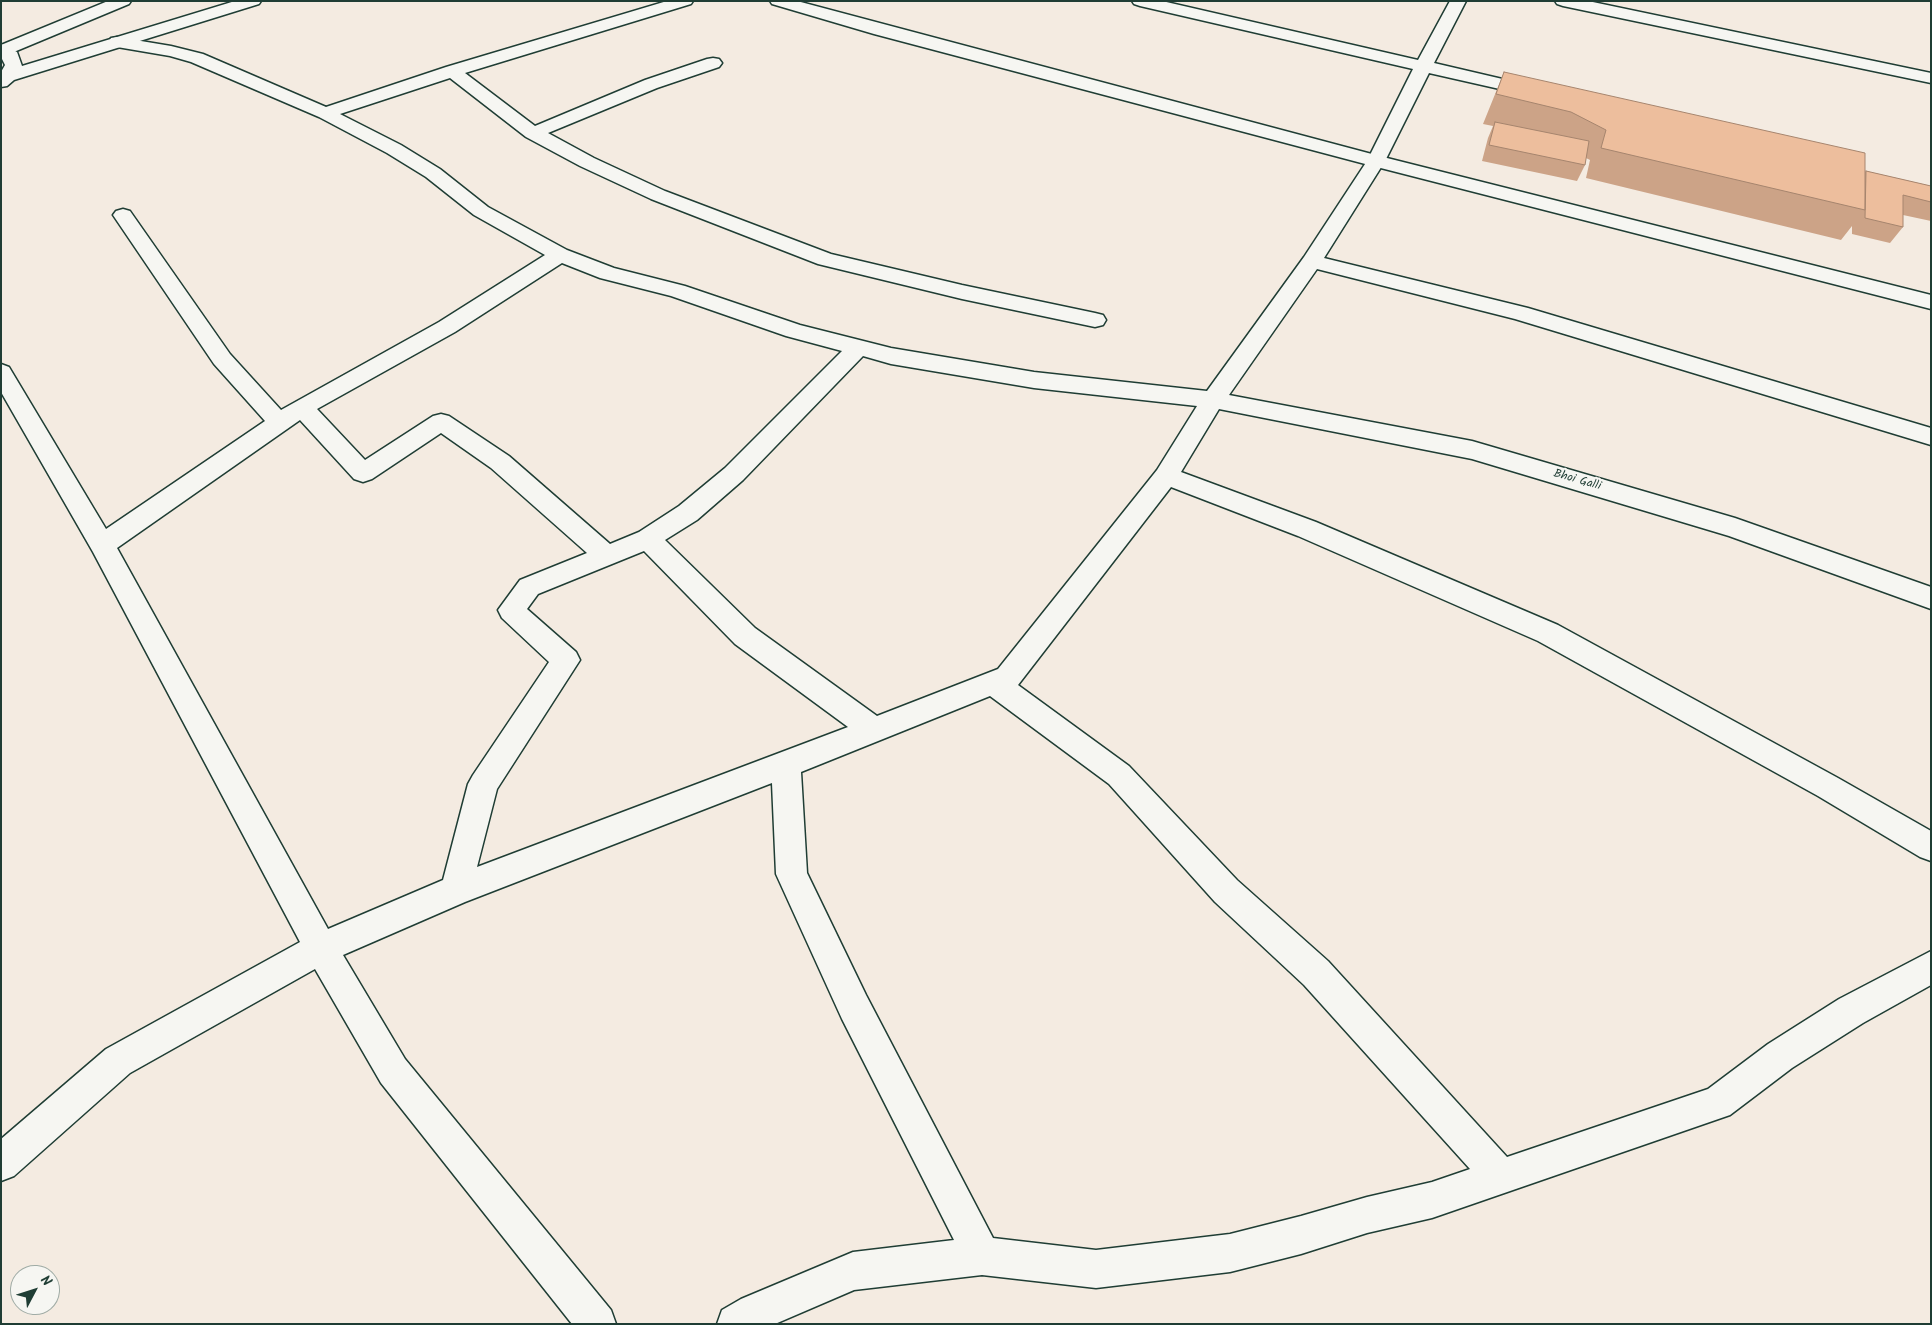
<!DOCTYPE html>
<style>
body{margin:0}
#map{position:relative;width:1932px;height:1325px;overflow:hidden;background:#f4ebe1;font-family:Kalam,sans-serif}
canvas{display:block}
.frame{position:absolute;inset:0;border:2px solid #1f3d34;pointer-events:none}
.north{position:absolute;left:10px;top:1265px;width:50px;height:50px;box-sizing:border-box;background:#f6f6f2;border:1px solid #a0aca6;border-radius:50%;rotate:50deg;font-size:14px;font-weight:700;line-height:20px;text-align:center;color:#1f3d34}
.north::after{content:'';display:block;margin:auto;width:18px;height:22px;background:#1f3d34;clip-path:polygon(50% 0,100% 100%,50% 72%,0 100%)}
</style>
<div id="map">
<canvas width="1932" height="1325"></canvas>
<div class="frame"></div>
<div class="north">N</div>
</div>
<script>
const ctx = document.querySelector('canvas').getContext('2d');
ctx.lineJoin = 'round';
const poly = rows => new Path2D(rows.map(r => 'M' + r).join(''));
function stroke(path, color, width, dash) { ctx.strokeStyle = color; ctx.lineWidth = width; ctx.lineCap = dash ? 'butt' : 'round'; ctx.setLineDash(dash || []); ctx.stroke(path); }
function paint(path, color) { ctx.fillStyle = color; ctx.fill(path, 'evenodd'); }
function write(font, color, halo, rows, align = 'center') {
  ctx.font = font + ' Kalam,sans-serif'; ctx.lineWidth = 4; ctx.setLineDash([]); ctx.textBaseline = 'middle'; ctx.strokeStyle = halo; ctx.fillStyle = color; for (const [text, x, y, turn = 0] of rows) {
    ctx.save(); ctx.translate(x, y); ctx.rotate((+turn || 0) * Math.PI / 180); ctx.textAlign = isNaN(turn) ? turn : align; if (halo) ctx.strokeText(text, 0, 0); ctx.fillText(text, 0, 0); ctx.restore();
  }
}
const minor = poly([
 [108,1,131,1,129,4,9,54,1,55,1,45,108,1],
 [667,1,693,1,691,4,465,73,535,126,645,80,707,59,713,58,719,59,722,63,719,67,657,88,548,133,594,158,665,191,831,254,962,285,1095,313,1103,315,1106,320,1103,325,1095,327,962,299,818,264,651,199,580,166,526,137,450,78,340,114,401,145,440,169,488,207,567,250,614,268,685,286,800,325,891,348,1034,372,1207,391,1304,257,1367,161,1413,69,1140,6,1134,4,1132,1,1162,1,1418,60,1450,1,1466,1,1434,63,1541,88,1544,92,1541,96,1535,97,1429,73,1385,161,1324,258,1528,308,1931,428,1931,445,1515,319,1317,269,1229,395,1472,441,1735,518,1931,587,1931,609,1729,536,1472,459,1219,409,1181,472,1316,522,1558,625,1838,778,1931,831,1931,861,1920,857,1818,796,1538,641,1298,536,1171,487,1018,685,1129,766,1237,880,1328,961,1507,1157,1708,1089,1768,1044,1839,999,1931,951,1931,985,1863,1023,1792,1068,1730,1115,1432,1218,1367,1233,1301,1254,1230,1272,1096,1288,982,1275,854,1290,775,1324,717,1324,722,1310,741,1299,853,1252,954,1240,842,1019,776,874,772,783,465,902,343,955,405,1059,611,1310,616,1324,572,1324,381,1083,315,969,130,1073,14,1176,1,1181,1,1139,106,1049,300,942,93,552,1,392,1,364,9,367,106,529,265,421,214,364,113,215,116,211,123,209,130,211,230,354,281,410,439,322,545,255,474,215,426,177,387,153,319,117,191,62,170,56,117,47,111,46,109,42,111,38,117,37,171,46,203,54,326,107,446,67,667,1],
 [562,263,600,278,671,296,786,336,842,351,725,468,679,506,639,532,610,544,509,456,449,416,441,414,433,416,365,460,317,409,455,332,562,263],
 [863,356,891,364,1034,388,1197,406,1157,470,998,669,877,716,755,628,665,540,697,520,743,480,863,356],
 [300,420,354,479,363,482,372,479,441,433,491,468,587,553,520,580,498,610,502,618,549,662,473,775,468,784,443,880,328,929,117,548,300,420],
 [644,551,735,644,848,727,477,867,497,789,580,660,576,652,527,609,538,594,644,551],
 [990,696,1109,784,1215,902,1304,985,1470,1169,1432,1182,1367,1197,1301,1216,1230,1234,1096,1250,993,1238,866,995,807,873,801,772,990,696],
 [1555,1,1588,1,1931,73,1931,83,1563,6,1557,4,1555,1]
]);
const tertiary = poly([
 [770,1,797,1,1383,157,1931,295,1931,309,1369,165,874,34,772,4,770,1]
]);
const secondary = poly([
 [235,1,261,1,259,4,14,80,7,86,1,87,1,72,5,65,1,57,1,44,17,52,22,66,235,1]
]);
const wall = poly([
 [1504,72,1865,172,1866,171,1931,186,1931,221,1903,215,1903,227,1890,243,1852,234,1852,226,1841,240,1586,178,1590,160,1586,158,1585,165,1577,181,1482,161,1488,138,1493,126,1483,124]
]);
const building = poly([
 [1504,72,1865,153,1865,210,1601,148,1606,130,1571,112,1496,94,1504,72],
 [1495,122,1589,141,1585,165,1489,145,1495,122],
 [1866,171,1931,186,1931,202,1903,195,1903,227,1865,218,1866,171]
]);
const streetNames = [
 ["Bhoi Galli",1577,481,16]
];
stroke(minor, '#1f3d34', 3);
stroke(tertiary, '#1f3d34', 3);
stroke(secondary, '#1f3d34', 3);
paint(minor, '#f6f6f2');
paint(tertiary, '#f6f6f2');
paint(secondary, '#f6f6f2');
paint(wall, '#cca387');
paint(building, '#edbe9d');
stroke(building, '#a6856e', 1);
write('12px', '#1f3d34', '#f6f6f2', streetNames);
</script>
